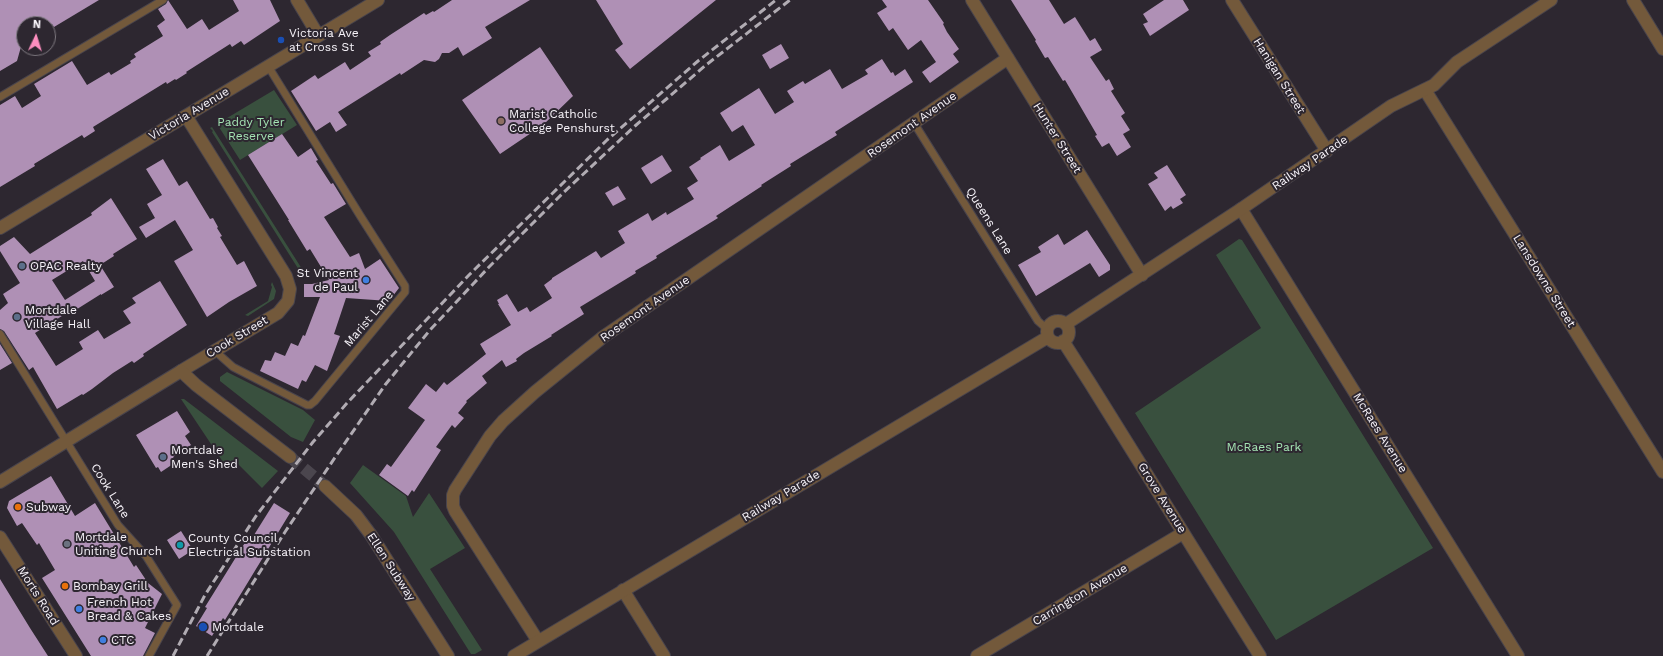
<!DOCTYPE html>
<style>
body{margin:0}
#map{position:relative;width:1663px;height:656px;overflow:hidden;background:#2d2730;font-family:"Work Sans",sans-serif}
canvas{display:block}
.north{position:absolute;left:16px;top:16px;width:40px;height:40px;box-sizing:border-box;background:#2d2730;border:1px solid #7e7980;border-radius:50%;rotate:4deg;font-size:11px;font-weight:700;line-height:16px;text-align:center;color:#f7f3f9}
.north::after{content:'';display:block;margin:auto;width:14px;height:18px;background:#fd8ebf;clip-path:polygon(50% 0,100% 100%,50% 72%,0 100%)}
</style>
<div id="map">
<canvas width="1663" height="656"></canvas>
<div class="north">N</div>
</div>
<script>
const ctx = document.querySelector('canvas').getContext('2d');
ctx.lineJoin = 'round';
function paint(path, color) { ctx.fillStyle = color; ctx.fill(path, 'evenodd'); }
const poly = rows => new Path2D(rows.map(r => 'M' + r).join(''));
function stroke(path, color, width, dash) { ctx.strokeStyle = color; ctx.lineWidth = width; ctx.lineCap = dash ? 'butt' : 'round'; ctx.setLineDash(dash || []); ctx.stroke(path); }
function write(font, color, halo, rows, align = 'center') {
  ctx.font = font + ' "Work Sans",sans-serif'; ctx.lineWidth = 4; ctx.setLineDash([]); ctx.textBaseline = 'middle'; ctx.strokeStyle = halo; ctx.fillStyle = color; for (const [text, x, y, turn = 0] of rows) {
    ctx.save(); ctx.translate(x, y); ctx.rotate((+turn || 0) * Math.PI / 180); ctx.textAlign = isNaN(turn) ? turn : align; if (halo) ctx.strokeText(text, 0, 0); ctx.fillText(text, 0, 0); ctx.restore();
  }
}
const green = poly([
 [274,90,297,125,240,160,217,124],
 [212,127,302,269,299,270,212,132,213,131,210,128],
 [1239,239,1242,240,1433,548,1276,640,1135,413,1261,328,1216,255],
 [272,282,276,291,274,299,248,316,245,315,268,301,272,287,271,285],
 [227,372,303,410,315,420,303,442,291,437,220,381,220,377],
 [181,399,184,399,278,471,262,488,237,463,227,468],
 [363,465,406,496,413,517,429,493,465,548,430,569,482,650,475,654,471,654,394,532,350,483]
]);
const building = poly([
 [0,0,99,0,54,27,52,24,24,24,24,36,17,61,0,71],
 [168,0,187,29,202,19,209,30,239,11,233,0,270,0,280,21,244,45,241,41,232,47,230,44,186,72,187,73,176,80,175,79,167,84,166,82,93,127,95,131,84,138,82,135,34,164,35,166,0,187,0,105,15,96,22,108,41,96,34,84,72,61,87,85,109,72,111,75,131,63,130,61,136,57,134,54,163,36,157,26,165,20,158,9,166,4],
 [452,0,530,0,485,27,492,38,463,56,458,47,449,53,442,53,439,59,435,62,424,60,401,75,400,73,338,112,347,125,336,132,330,122,316,131,291,91,315,75,318,79,345,62,350,70,371,56,368,52,381,44,380,42,390,35,424,13,426,15,433,11,434,12],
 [596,0,716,0,630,69,615,50,623,44],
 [882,0,928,0,944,23,943,24,947,32,959,49,953,54,959,62,930,83,922,72,936,62,921,40,908,50,893,28,889,31,877,13,887,7],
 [1011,0,1049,0,1064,24,1075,17,1090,41,1095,38,1102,50,1090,57,1106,81,1109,79,1114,89,1111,91,1125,113,1121,116,1130,130,1123,134,1131,147,1117,156,1109,143,1102,147,1095,136,1097,135,1065,80,1063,81,1048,57,1045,58,1035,41,1036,40],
 [1164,0,1183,0,1189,10,1150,36,1143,24,1148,22,1143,14],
 [781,44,789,58,770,69,762,55],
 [540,47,573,96,543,125,500,154,462,100],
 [882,59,891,73,893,72,895,76,905,69,913,82,835,132,837,135,790,164,791,166,761,185,762,186,716,216,718,218,656,256,657,258,635,271,636,273,580,307,584,314,551,335,552,336,524,353,516,359,517,361,506,367,502,360,482,376,487,383,466,401,467,402,458,413,464,418,455,428,452,425,436,447,441,450,414,492,412,490,408,496,379,475,387,464,391,467,425,420,408,408,426,384,436,392,444,382,447,385,486,354,480,344,511,325,498,304,499,304,497,300,507,294,518,312,527,307,530,312,552,298,544,285,552,279,552,278,596,251,601,258,625,243,618,231,648,213,652,221,666,212,667,215,694,199,687,188,698,181,689,167,701,159,700,158,720,145,729,161,755,145,743,125,732,132,720,113,759,88,775,114,794,102,787,91,803,81,805,84,830,69,842,89,868,74,865,70],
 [282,134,298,157,311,148,318,160,316,161,331,184,333,183,346,204,324,217,350,257,359,253,365,269,380,259,399,288,389,301,346,298,334,334,340,336,327,371,315,365,306,382,302,380,298,389,260,371,265,360,271,361,275,352,285,356,291,343,298,346,303,335,305,336,320,297,304,297,304,284,312,284,329,280,310,249,307,251,288,220,289,220,248,155],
 [662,155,672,171,651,184,641,168],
 [163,159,179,186,187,181,210,219,213,218,218,227,217,228,222,236,220,237,237,265,244,261,257,286,229,302,207,317,174,261,193,250,175,220,146,238,139,227,155,218,147,204,162,195,146,169],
 [1167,165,1186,195,1180,199,1183,203,1173,209,1171,206,1165,211,1148,184,1158,178,1154,173],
 [618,186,626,199,613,206,605,193],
 [111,198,137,239,113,254,114,256,100,265,114,287,101,295,101,294,74,311,73,309,35,333,56,366,83,349,79,342,98,330,104,339,131,323,123,311,136,303,132,298,160,281,187,325,143,354,144,356,134,363,132,361,113,373,92,389,83,395,82,394,57,409,33,367,29,370,4,331,0,329,0,310,8,303,3,294,20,283,0,251,0,246,14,237,30,254,92,215,91,213],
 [83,261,95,281,65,300,52,280],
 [1087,230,1110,265,1110,270,1099,277,1090,263,1036,296,1018,265,1041,252,1038,247,1058,234,1064,245],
 [0,344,12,363,0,370],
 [177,411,190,432,185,436,191,445,173,457,176,462,161,472,158,467,156,468,136,435],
 [51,476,75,516,95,503,134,567,136,565,148,583,162,594,145,628,155,633,143,656,91,656,42,578,55,570,39,543,37,545,22,523,17,526,7,508,9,501],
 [274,503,290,513,225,620,223,618,212,636,196,626,207,608,205,607,246,541,249,543],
 [181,531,193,550,179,559,167,540],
 [0,579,30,628,48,656,0,656]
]);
const tertiaryTunnel = poly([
 [290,457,325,486]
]);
const service = poly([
 [0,97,163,0],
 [914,123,1038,321,1047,329],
 [0,334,118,525,146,556,177,605,149,656],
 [215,351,233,367,307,405,310,405,315,401,405,292,405,286,361,217,268,66]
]);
const minor = poly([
 [297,0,318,35],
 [972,0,1142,275],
 [1232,0,1327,151],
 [1633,0,1663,49],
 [1425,90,1663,472],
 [1241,209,1518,656],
 [0,228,378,0],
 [181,371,278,313,288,301,290,289,286,276,186,116],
 [623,590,664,656],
 [538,641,455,511,453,506,453,495,455,490,490,436,503,421,535,392,603,337,1008,58],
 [977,656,1183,533]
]);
const tertiary = poly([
 '1047 332a11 11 0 1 1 22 0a11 11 0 1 1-22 0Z',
 [1066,324,1241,209,1391,106,1434,85,1457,62,1551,0],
 [1063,341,1090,383,1260,656],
 [0,482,181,371,196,385,290,457],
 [325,486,356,515,371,535,448,656],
 [0,537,76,656],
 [514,656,1048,337]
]);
const rail = poly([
 [173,656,205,595,256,516,313,442,348,402,469,275,607,140,698,61,776,0],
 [207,656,285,532,336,456,385,385,430,330,489,267,564,192,635,126,706,65,790,0]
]);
const markers = [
 [281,40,4,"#1a4fb4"],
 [501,121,4,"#8d6e63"],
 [22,266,4,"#5c6f8a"],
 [366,280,4,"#3f7fe0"],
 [17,317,4,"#5c6f8a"],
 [163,457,4,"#5c6f8a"],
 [18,507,4,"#e8710a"],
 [67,544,4,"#6b7280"],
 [180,545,4,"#0f9aa8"],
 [65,586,4,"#e8710a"],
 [79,609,4,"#3f7fe0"],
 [203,627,5,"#1a4fb4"],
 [103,640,4,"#3f7fe0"]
];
const poiNames = [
 ["Victoria Ave",289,33],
 ["at Cross St",289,47],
 ["Marist Catholic",509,114],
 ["College Penshurst",509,128],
 ["OPAC Realty",30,266],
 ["St Vincent",358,273,"right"],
 ["de Paul",358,287,"right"],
 ["Mortdale",25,310],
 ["Village Hall",25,324],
 ["Mortdale",171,450],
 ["Men's Shed",171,464],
 ["Subway",26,507],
 ["Mortdale",75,537],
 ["Uniting Church",75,551],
 ["County Council",188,538],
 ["Electrical Substation",188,552],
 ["Bombay Grill",73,586],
 ["French Hot",87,602],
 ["Bread & Cakes",87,616],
 ["Mortdale",212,627],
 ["CTC",111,640]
];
const streetNames = [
 ["Hanigan Street",1279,76,58],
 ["Victoria Avenue",189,114,-31],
 ["Rosemont Avenue",912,125,-35],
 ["Hunter Street",1057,138,58],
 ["Railway Parade",1310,163,-34],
 ["Queens Lane",989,221,58],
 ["Lansdowne Street",1544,281,58],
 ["Rosemont Avenue",645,309,-35],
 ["Marist Lane",369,319,-50],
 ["Cook Street",237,337,-31],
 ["McRaes Avenue",1380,433,58],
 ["Cook Lane",110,491,58],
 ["Railway Parade",781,496,-31],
 ["Grove Avenue",1162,498,58],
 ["Ellen Subway",391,567,57],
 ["Carrington Avenue",1080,595,-31],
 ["Morts Road",38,596,58]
];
const parkNames = [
 ["Paddy Tyler",251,122],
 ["Reserve",251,136],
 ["McRaes Park",1264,447]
];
paint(green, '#39503e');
paint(building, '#af90b5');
stroke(tertiaryTunnel, '#4b464e', 12, [12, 6]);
stroke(service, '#49444c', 9);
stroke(minor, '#49444c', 14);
stroke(tertiary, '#49444c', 14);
stroke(service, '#73593b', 7);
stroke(minor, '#73593b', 12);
stroke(tertiary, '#73593b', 12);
stroke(rail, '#b1acb3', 3, [8, 4]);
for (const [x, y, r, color] of markers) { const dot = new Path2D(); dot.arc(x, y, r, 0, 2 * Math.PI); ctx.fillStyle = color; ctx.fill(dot); stroke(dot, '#2d2730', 1.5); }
write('12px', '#f7f3f9', '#2d2730', poiNames, 'left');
write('12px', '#f7f3f9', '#2d2730', streetNames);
write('12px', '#a4e4b3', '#2d2730', parkNames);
</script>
